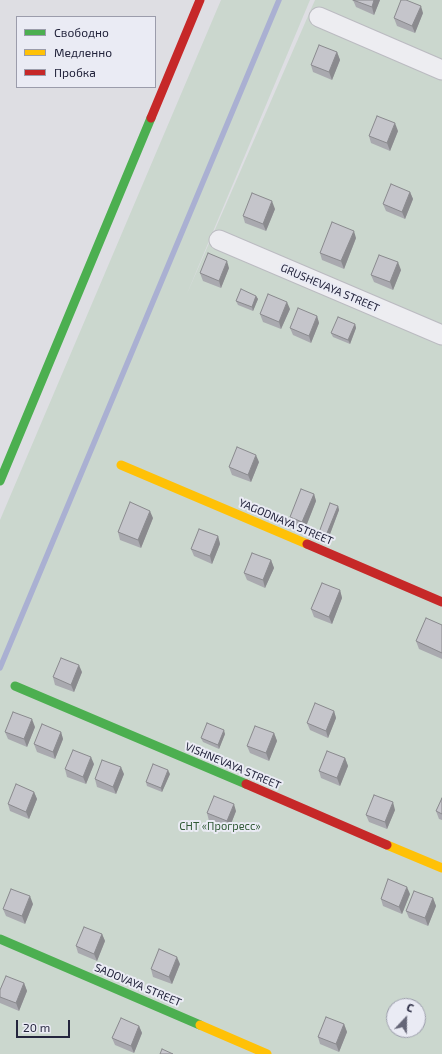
<!DOCTYPE html>
<meta charset="utf-8">
<style>
body{margin:0}
#map{position:relative;width:442px;height:1054px;overflow:hidden;background:#dedee3;font-family:"Exo 2",sans-serif}
canvas{display:block}
.legend{position:absolute;left:16px;top:16px;width:140px;height:72px;box-sizing:border-box;background:#eaebf4;border:1px solid #9b9cab;margin:0;padding:5px 7px;list-style:none;font-size:12px;color:#24253d}
.legend li{display:flex;align-items:center;gap:8px;height:20px}
.legend b{width:20px;border:1px solid #9b9cab}
.north{position:absolute;left:386px;top:998px;width:40px;height:40px;box-sizing:border-box;background:#eaebf4;border:1px solid #9b9cab;border-radius:50%;rotate:22deg;font-size:11px;font-weight:700;line-height:16px;text-align:center;color:#24253d}
.north::after{content:'';display:block;margin:auto;width:14px;height:18px;background:#656677;clip-path:polygon(50% 0,100% 100%,50% 72%,0 100%)}
.scale{position:absolute;left:16px;top:1020px;width:54px;height:18px;box-sizing:border-box;border:2px solid #24253d;border-top:0;padding-left:5px;font-size:12px;line-height:14px;white-space:nowrap;color:#24253d;-webkit-text-stroke:3px #eaebf4;paint-order:stroke}
</style>
<div id="map">
<canvas width="442" height="1054"></canvas>
<ul class="legend">
<li><b style="height:5px;background:#4caf50"></b>Свободно</li>
<li><b style="height:5px;background:#ffc107"></b>Медленно</li>
<li><b style="height:5px;background:#c62828"></b>Пробка</li>
</ul>
<div class="north">С</div>
<div class="scale">20 m</div>
</div>
<script>
const ctx = document.querySelector('canvas').getContext('2d');
ctx.lineJoin = 'round';
function paint(path, color) { ctx.fillStyle = color; ctx.fill(path, 'evenodd'); }
const poly = rows => new Path2D(rows.map(r => 'M' + r).join(''));
function stroke(path, color, width, dash) { ctx.strokeStyle = color; ctx.lineWidth = width; ctx.lineCap = dash ? 'butt' : 'round'; ctx.setLineDash(dash || []); ctx.stroke(path); }
function write(font, color, halo, rows, align = 'center') {
  ctx.font = font + ' "Exo 2",sans-serif'; ctx.lineWidth = 4; ctx.setLineDash([]); ctx.textBaseline = 'middle'; ctx.strokeStyle = halo; ctx.fillStyle = color; for (const [text, x, y, turn = 0] of rows) {
    ctx.save(); ctx.translate(x, y); ctx.rotate((+turn || 0) * Math.PI / 180); ctx.textAlign = isNaN(turn) ? turn : align; if (halo) ctx.strokeText(text, 0, 0); ctx.fillText(text, 0, 0); ctx.restore();
  }
}
const green = poly([
 [221,0,310,0,186,296,315,0,442,0,442,1054,0,1054,0,520],
 [394,1006,418,1006,418,1030,394,1030]
]);
const stream = poly([
 [0,668,279,0]
]);
const street = poly([
 [319,17,442,70],
 [219,240,442,335]
]);
const fast = poly([
 [0,481,151,118],
 [15,686,246,784],
 [0,939,200,1025]
]);
const slow = poly([
 [121,465,307,544],
 [387,845,442,868],
 [200,1025,267,1054]
]);
const jam = poly([
 [151,118,200,0],
 [307,544,442,602],
 [246,784,387,845]
]);
const wall = poly([
 [353,0,380,0,374,15,356,7],
 [423,13,415,33,397,26,394,18],
 [337,52,340,60,332,80,313,72,311,65],
 [398,131,390,151,371,143,369,136],
 [410,192,413,199,405,219,386,211,383,204],
 [275,209,266,231,245,223,243,216],
 [356,238,344,269,322,260,320,253],
 [229,268,221,288,203,281,200,273],
 [401,270,393,290,374,282,371,275],
 [256,296,258,299,253,311,238,305,236,301],
 [290,309,281,329,263,322,260,314],
 [317,316,319,323,311,343,293,335,290,328],
 [355,324,356,328,350,344,333,337,331,333],
 [259,462,251,482,232,475,229,467],
 [314,494,316,501,305,529,293,524,290,517],
 [338,506,339,510,327,542,319,539,318,535],
 [153,518,141,548,120,540,118,532],
 [218,536,220,544,212,564,194,556,191,549],
 [271,560,274,568,265,588,247,580,244,573],
 [340,590,342,598,332,624,314,617,311,609],
 [442,625,442,659,419,649,416,641],
 [82,672,74,692,55,685,53,677],
 [334,711,336,718,328,738,310,730,307,723],
 [35,727,27,747,8,739,5,732],
 [61,732,63,739,55,759,37,752,34,744],
 [274,733,277,741,269,761,250,753,247,746],
 [225,734,219,749,203,742,201,738],
 [345,758,348,766,340,786,321,778,319,771],
 [94,764,86,784,67,777,65,769],
 [124,774,116,794,97,787,95,779],
 [170,774,162,792,147,786,146,782],
 [34,792,37,799,29,819,10,811,8,804],
 [442,798,442,820,439,819,436,811],
 [395,810,387,829,369,822,366,815],
 [236,811,229,829,209,821,207,813],
 [410,894,402,914,383,906,381,899],
 [433,898,436,906,428,926,409,918,406,911],
 [33,904,25,924,6,916,3,909],
 [102,934,105,941,97,961,78,953,76,946],
 [180,964,172,984,153,977,151,969],
 [24,983,27,991,19,1011,0,1003,0,990],
 [344,1024,347,1032,339,1052,320,1044,318,1037],
 [139,1026,142,1033,134,1053,115,1045,112,1038]
]);
const shadedWall = poly([
 [374,0,380,0,374,15,372,7],
 [421,6,423,13,415,33,412,26],
 [337,52,340,60,332,80,329,72],
 [395,123,398,131,390,151,387,143],
 [410,192,413,199,405,219,402,212],
 [272,201,275,209,266,231,263,224],
 [354,231,356,238,344,269,341,261],
 [227,261,229,268,221,288,219,281],
 [398,262,401,270,393,290,390,282],
 [256,296,258,299,253,311,252,307],
 [287,302,290,309,281,329,279,322],
 [317,316,319,323,311,343,309,336],
 [355,324,356,328,350,344,348,340],
 [256,455,259,462,251,482,248,475],
 [314,494,316,501,305,529,302,522],
 [338,506,339,510,327,542,325,538],
 [150,511,153,518,141,548,138,540],
 [218,536,220,544,212,564,210,556],
 [271,560,274,568,265,588,263,580],
 [340,590,342,598,332,624,329,617],
 [79,665,82,672,74,692,71,685],
 [334,711,336,718,328,738,326,731],
 [32,719,35,727,27,747,24,739],
 [224,730,225,734,219,749,218,745],
 [61,732,63,739,55,759,53,752],
 [274,733,277,741,269,761,266,753],
 [91,757,94,764,86,784,83,777],
 [345,758,348,766,340,786,337,778],
 [121,767,124,774,116,794,113,787],
 [168,770,170,774,162,792,161,788],
 [34,792,37,799,29,819,26,812],
 [393,802,395,810,387,829,385,822],
 [234,804,236,811,229,829,227,821],
 [407,887,410,894,402,914,399,907],
 [30,896,33,904,25,924,22,916],
 [433,898,436,906,428,926,425,918],
 [102,934,105,941,97,961,94,954],
 [177,957,180,964,172,984,169,977],
 [24,983,27,991,19,1011,16,1003],
 [344,1024,347,1032,339,1052,336,1044],
 [139,1026,142,1033,134,1053,131,1046]
]);
const building = poly([
 [353,0,374,0,372,7,353,0],
 [401,0,406,0,421,6,412,26,394,18,401,0],
 [319,45,337,52,329,72,311,65,319,45],
 [377,116,395,123,387,143,369,136,377,116],
 [391,184,410,192,402,212,383,204,391,184],
 [252,193,272,201,263,224,243,216,252,193],
 [332,222,354,231,341,261,320,253,332,222],
 [208,253,227,261,219,281,200,273,208,253],
 [379,255,398,262,390,282,371,275,379,255],
 [241,289,256,296,252,307,236,301,241,289],
 [268,294,287,302,279,322,260,314,268,294],
 [298,308,317,316,309,336,290,328,298,308],
 [338,317,355,324,348,340,331,333,338,317],
 [237,447,256,455,248,475,229,467,237,447],
 [301,489,314,494,302,522,290,517,301,489],
 [130,502,150,511,138,540,118,532,130,502],
 [330,503,338,506,325,538,318,535,330,503],
 [199,529,218,536,210,556,191,549,199,529],
 [252,553,271,560,263,580,244,573,252,553],
 [322,583,340,590,329,617,311,609,322,583],
 [426,618,442,625,442,653,416,641,426,618],
 [61,658,79,665,71,685,53,677,61,658],
 [315,703,334,711,326,731,307,723,315,703],
 [13,712,32,719,24,739,5,732,13,712],
 [207,723,224,730,218,745,201,738,207,723],
 [42,724,61,732,53,752,34,744,42,724],
 [255,726,274,733,266,753,247,746,255,726],
 [73,750,91,757,83,777,65,769,73,750],
 [327,751,345,758,337,778,319,771,327,751],
 [102,760,121,767,113,787,95,779,102,760],
 [153,764,168,770,161,788,146,782,153,764],
 [16,784,34,792,26,812,8,804,16,784],
 [374,795,393,802,385,822,366,815,374,795],
 [214,796,234,804,227,821,207,813,214,796],
 [442,798,442,814,436,811,442,798],
 [388,879,407,887,399,907,381,899,388,879],
 [11,889,30,896,22,916,3,909,11,889],
 [414,891,433,898,425,918,406,911,414,891],
 [84,927,102,934,94,954,76,946,84,927],
 [159,949,177,957,169,977,151,969,159,949],
 [6,976,24,983,16,1003,0,997,0,990,6,976],
 [326,1017,344,1024,336,1044,318,1037,326,1017],
 [121,1018,139,1026,131,1046,112,1038,121,1018],
 [162,1049,173,1054,160,1054,162,1049]
]);
const streetNames = [
 ["GRUSHEVAYA STREET",330,288,23],
 ["YAGODNAYA STREET",286,522,23],
 ["VISHNEVAYA STREET",233,766,23],
 ["SADOVAYA STREET",138,985,23]
];
const parkNames = [
 ["СНТ «Прогресс»",220,826]
];
paint(green, '#cbd7ce');
stroke(stream, '#aab0d2', 5.5);
stroke(street, '#bbbbc1', 21);
stroke(street, '#ededf1', 19);
stroke(fast, '#4caf50', 9);
stroke(slow, '#ffc107', 9);
stroke(jam, '#c62828', 9);
paint(wall, '#a9a9af');
paint(shadedWall, '#8a8a8e');
paint(building, '#c5c5cb');
stroke(building, '#8a8a8e', 1);
write('11px', '#24253d', '#eaebf4', streetNames);
write('11px', '#315a36', '#eaebf4', parkNames);
</script>
